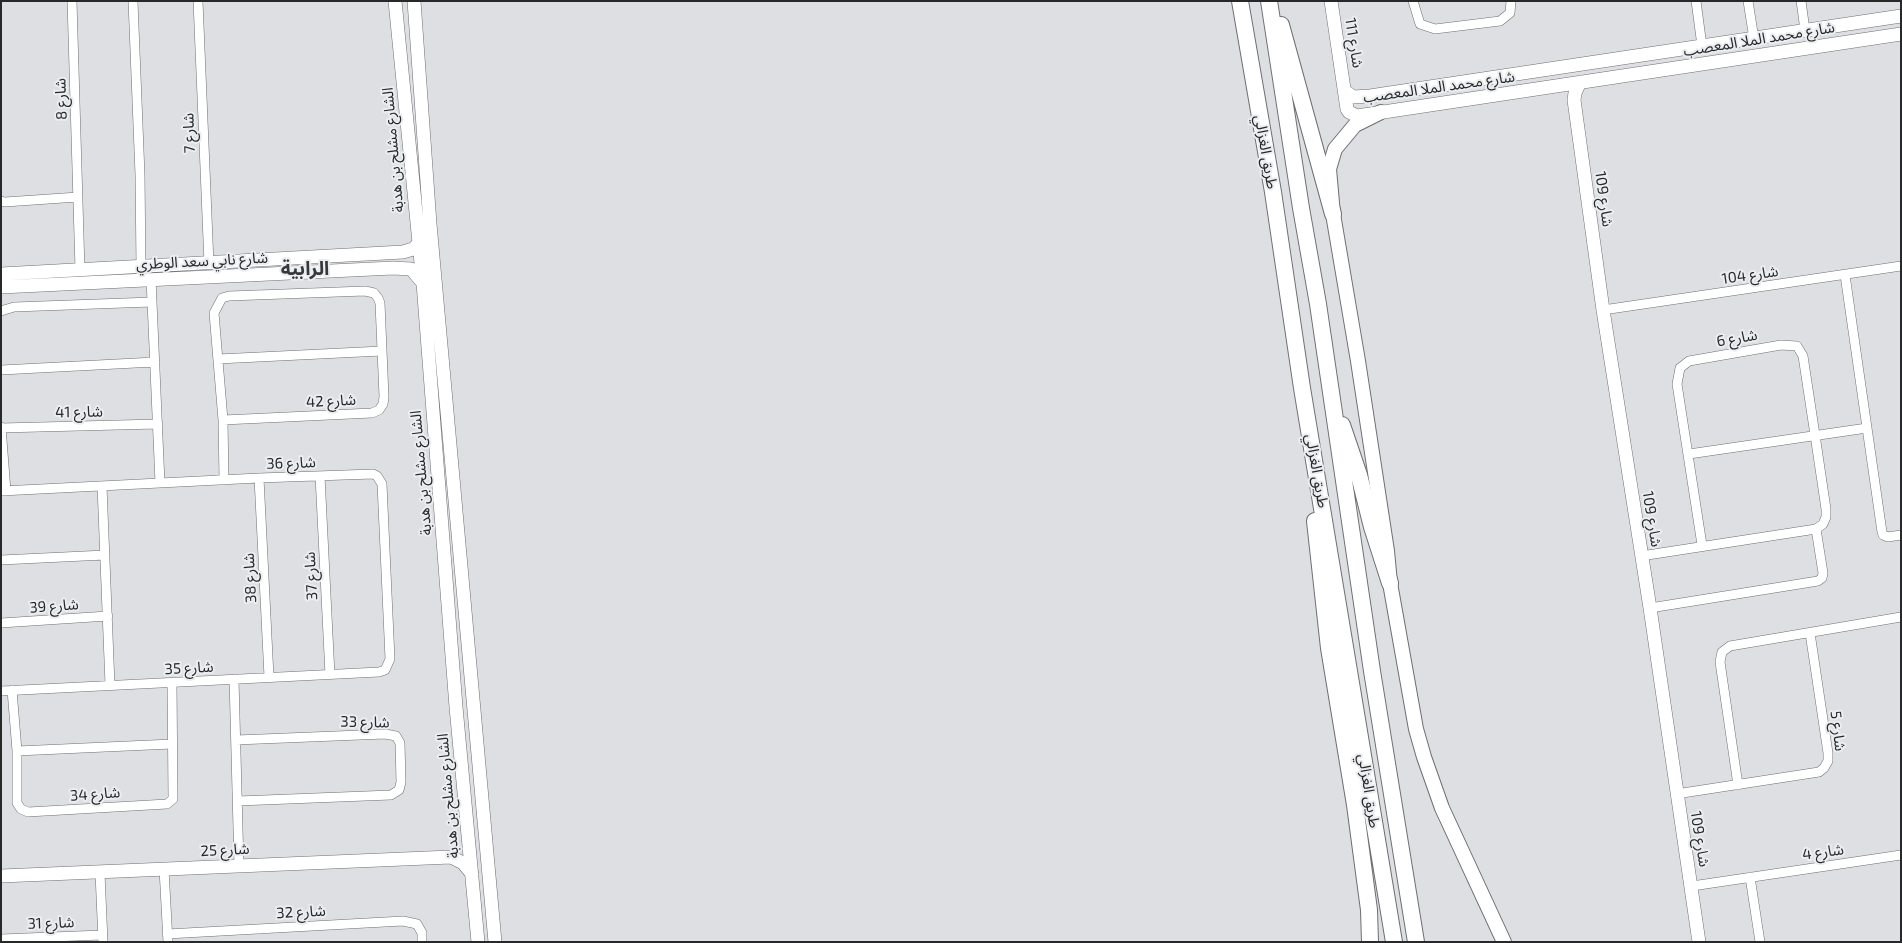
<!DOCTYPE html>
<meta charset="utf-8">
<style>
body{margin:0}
#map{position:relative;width:1902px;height:943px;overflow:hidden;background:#dddfe3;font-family:"Exo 2",sans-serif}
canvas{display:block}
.frame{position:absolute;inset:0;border:2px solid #272829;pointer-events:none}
</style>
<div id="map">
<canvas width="1902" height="943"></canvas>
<div class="frame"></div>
</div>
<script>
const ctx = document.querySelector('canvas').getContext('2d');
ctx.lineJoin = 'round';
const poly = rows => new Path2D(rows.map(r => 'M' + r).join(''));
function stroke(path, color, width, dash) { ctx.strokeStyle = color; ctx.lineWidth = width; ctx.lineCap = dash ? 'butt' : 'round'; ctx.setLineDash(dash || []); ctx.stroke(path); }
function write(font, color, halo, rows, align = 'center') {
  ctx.font = font + ' "Exo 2","Noto Sans Arabic",sans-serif'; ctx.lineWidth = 4; ctx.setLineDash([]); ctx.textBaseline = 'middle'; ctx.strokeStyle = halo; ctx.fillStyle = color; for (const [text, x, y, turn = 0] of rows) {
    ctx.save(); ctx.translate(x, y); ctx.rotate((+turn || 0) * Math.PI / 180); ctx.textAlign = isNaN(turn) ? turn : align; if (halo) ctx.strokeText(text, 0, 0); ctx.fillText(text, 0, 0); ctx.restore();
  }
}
const street = poly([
 [72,1,80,270],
 [133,1,140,175,141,267],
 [198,1,209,264],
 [1413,1,1420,24,1435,29,1500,21,1510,13,1511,1],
 [1696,1,1702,46],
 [1748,1,1754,39],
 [1801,1,1805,30],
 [1,201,5,202,78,197],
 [1845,275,1882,532,1883,535,1888,537,1901,535],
 [151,279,160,483],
 [1603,310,1901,266],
 [1,311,14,307,152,302],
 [218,359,382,351],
 [1,370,155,362],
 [223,420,372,413,379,410,383,404,384,397,380,303,378,298,374,293,365,291,229,296,222,298,214,313,223,420,224,480],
 [1,427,6,491],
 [1,428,158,424],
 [1689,454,1867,428],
 [320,476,330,675],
 [259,478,269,677],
 [102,486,110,685],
 [1,491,259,478,373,474,377,476,382,484,390,659,385,670,379,672,1,691],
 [1641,556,1816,529,1823,524,1826,517,1826,509,1815,435,1803,356,1797,346,1781,345,1689,361,1680,368,1677,384,1702,545],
 [1,560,105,555],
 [1650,608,1818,581,1822,578,1823,573,1816,529],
 [1,623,108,616],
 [234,679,239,866],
 [12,690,17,751,17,803,21,809,28,812,167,804,173,799,172,683],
 [236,740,385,734,396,736,400,743,401,782,399,790,391,795,238,801],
 [17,751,172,744],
 [1738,785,1720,662,1722,652,1730,646,1901,617],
 [1676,794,1819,772,1824,768,1828,761,1828,753,1810,633],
 [164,869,168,942],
 [100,873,103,942],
 [1750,877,1760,942],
 [1692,886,1901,855],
 [167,934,403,921,417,924,422,933,422,942],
 [1,939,102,935]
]);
const secondary = poly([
 [395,1,423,283,456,707,478,942],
 [414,1,430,224,495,942],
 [1331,1,1347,109,1349,112,1357,116,1901,34],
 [1580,82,1575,93,1574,100,1603,310,1650,608,1699,942],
 [1345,91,1353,97,1370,96,1901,16],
 [1,274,403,252,413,249,418,244],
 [1,287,393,268,411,269,423,283],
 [1,876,451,857,463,863,472,874]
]);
const primary = poly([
 [1381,112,1355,125,1335,149,1329,169,1333,214,1358,361,1387,551,1390,583,1416,729,1424,757,1442,808,1504,942]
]);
const highway = poly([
 [1240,1,1273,192,1302,388,1394,942],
 [1269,1,1301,208,1318,304,1372,671,1416,942],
 [1281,25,1333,214],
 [1342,425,1359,475,1372,527,1390,583],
 [1315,521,1329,648,1355,805,1369,910,1370,942]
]);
const streetNames = [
 ["شارع محمد الملا المعصب",1759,39,-9],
 ["شارع 111",1354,43,81],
 ["شارع محمد الملا المعصب",1439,87,-8],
 ["شارع 8",61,99,-92],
 ["شارع 7",189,133,-92],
 ["الشارع مشلح بن هدبة",393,150,-95],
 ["طريق الغزالي",1266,152,80],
 ["شارع 109",1604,199,82],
 ["شارع نابي سعد الوطري",202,261,-3],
 ["شارع 104",1750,275,-8],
 ["شارع 6",1737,338,-10],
 ["شارع 42",331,401,-3],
 ["شارع 41",79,412,-1],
 ["شارع 36",291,463,-2],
 ["طريق الغزالي",1317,471,80],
 ["الشارع مشلح بن هدبة",421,473,-95],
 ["شارع 109",1652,519,81],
 ["شارع 37",311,576,-93],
 ["شارع 38",250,578,-93],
 ["شارع 39",54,606,-4],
 ["شارع 35",189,668,-3],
 ["شارع 33",365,722,1],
 ["شارع 5",1838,731,83],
 ["طريق الغزالي",1369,791,81],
 ["شارع 34",95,794,-4],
 ["الشارع مشلح بن هدبة",448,796,-95],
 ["شارع 109",1700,839,81],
 ["شارع 25",225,850,-3],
 ["شارع 4",1823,852,-8],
 ["شارع 32",301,912,-3],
 ["شارع 31",51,923,-2]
];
const districtNames = [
 ["الرابية",305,269]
];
stroke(street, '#6d6f72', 10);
stroke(secondary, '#6d6f72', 14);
stroke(primary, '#6d6f72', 16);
stroke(highway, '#6d6f72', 18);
stroke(street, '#fff', 9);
stroke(secondary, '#fff', 13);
stroke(primary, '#fff', 14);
stroke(highway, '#fff', 16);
write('15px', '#272829', '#ebedf0', streetNames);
write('bold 19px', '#36383a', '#ebedf0', districtNames);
</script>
